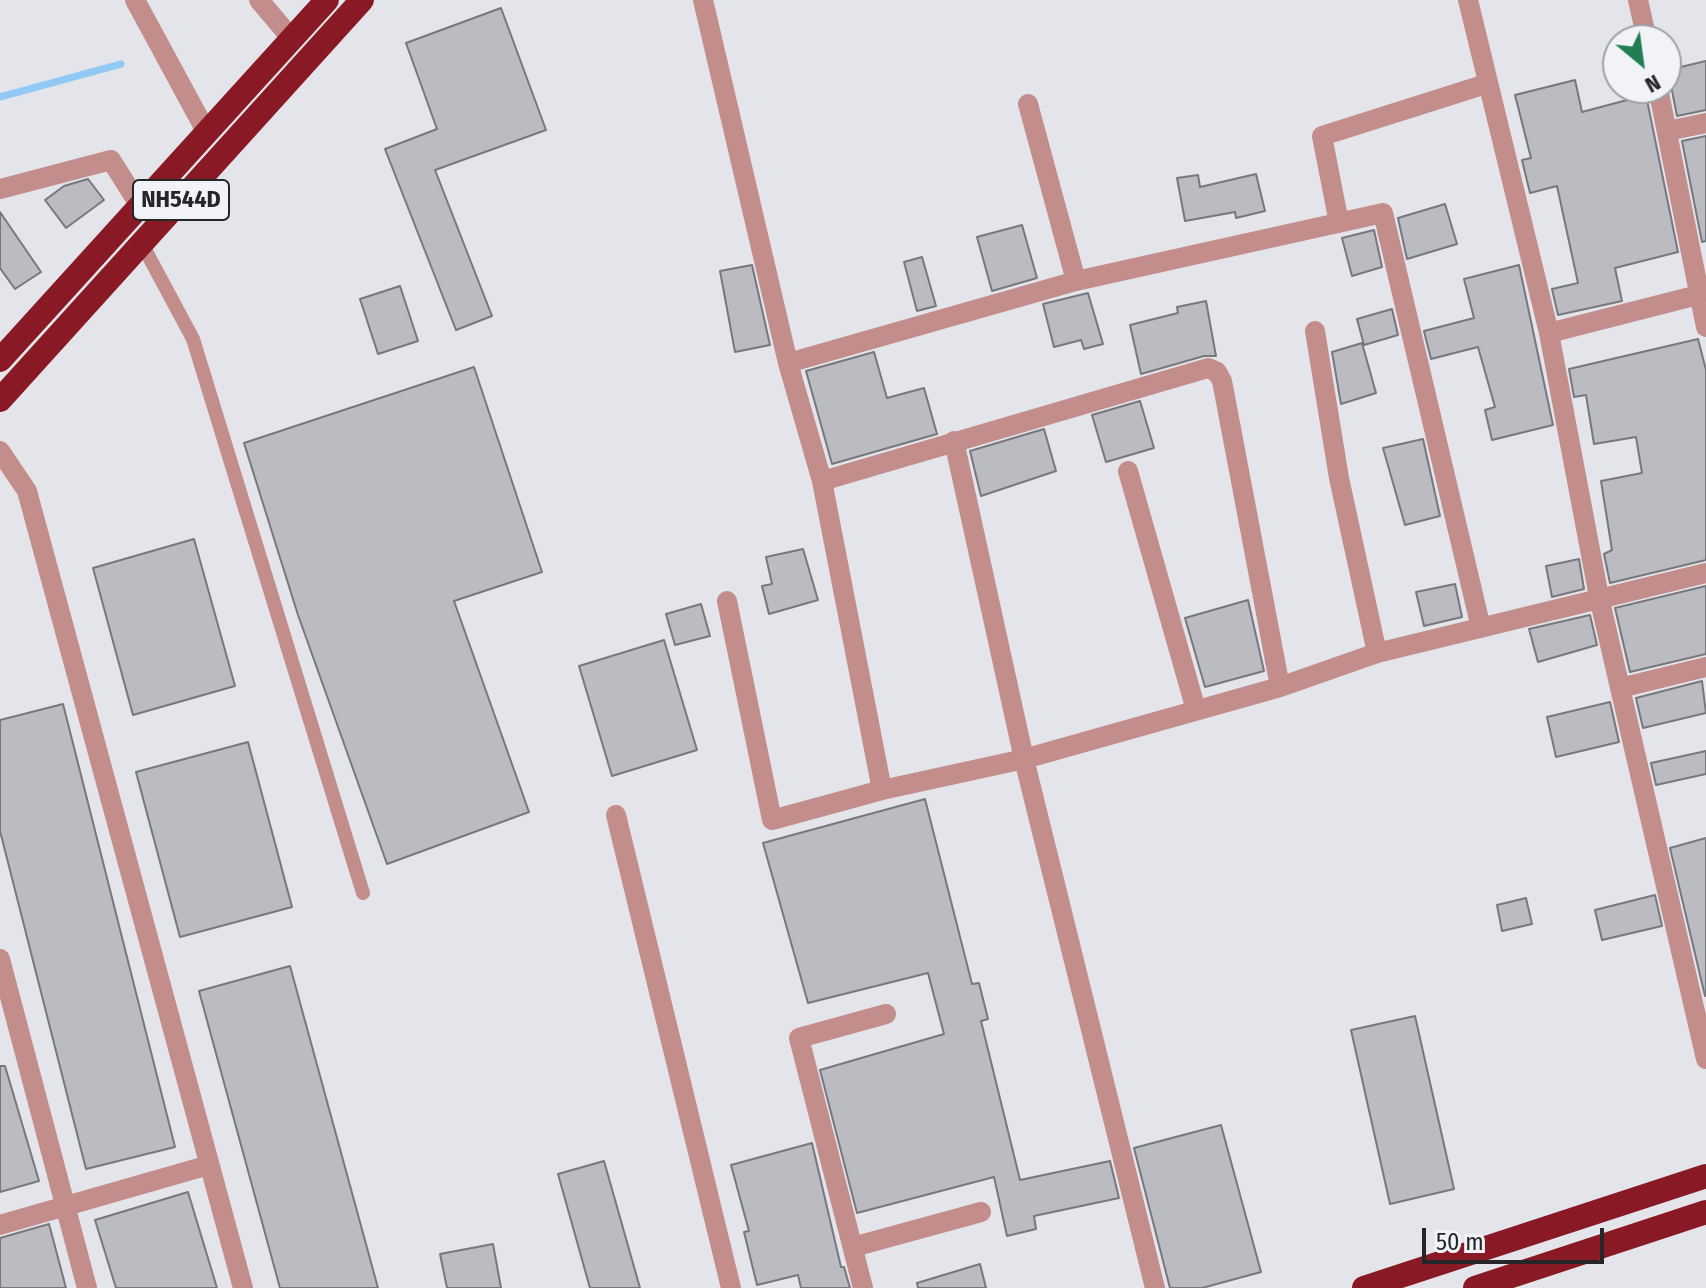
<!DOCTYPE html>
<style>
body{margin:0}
#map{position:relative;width:1706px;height:1288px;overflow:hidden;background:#e4e5eb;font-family:"Fira Sans Condensed",sans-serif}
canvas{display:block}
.north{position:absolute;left:1602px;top:24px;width:80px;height:80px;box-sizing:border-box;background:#f1f3f9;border:2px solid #9fa1a5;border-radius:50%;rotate:151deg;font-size:22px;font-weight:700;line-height:32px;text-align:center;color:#252628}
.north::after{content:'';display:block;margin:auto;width:28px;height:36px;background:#237d53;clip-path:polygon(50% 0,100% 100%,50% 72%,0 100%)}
.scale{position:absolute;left:1422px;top:1228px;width:182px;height:36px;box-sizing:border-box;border:4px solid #252628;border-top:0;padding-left:10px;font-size:24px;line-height:28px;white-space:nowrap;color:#252628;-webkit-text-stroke:6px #f1f3f9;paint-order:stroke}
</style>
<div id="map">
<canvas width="1706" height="1288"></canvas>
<div class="north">N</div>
<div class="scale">50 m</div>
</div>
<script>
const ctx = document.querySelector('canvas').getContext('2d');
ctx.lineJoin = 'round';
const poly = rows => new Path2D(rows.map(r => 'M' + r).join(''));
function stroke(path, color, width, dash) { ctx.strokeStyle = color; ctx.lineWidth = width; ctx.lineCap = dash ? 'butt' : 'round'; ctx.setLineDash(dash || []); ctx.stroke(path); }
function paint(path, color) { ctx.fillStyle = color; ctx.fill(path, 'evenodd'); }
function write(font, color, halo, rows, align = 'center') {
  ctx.font = font + ' "Fira Sans Condensed",sans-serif'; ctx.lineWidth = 6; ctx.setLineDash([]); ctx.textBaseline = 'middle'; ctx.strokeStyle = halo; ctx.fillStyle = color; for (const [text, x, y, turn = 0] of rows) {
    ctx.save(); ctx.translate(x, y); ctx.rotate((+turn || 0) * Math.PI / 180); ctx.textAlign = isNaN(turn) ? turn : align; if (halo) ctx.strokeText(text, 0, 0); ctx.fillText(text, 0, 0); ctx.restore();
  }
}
const stream = poly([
 [0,97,121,64]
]);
const building = poly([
 [501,8,546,130,435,170,492,316,456,330,385,149,437,129,406,43,501,8],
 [1706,61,1706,110,1677,116,1668,70,1706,61],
 [1575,80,1582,112,1646,95,1678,252,1615,268,1622,301,1558,315,1552,289,1578,283,1557,186,1530,193,1522,160,1531,158,1515,95,1575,80],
 [1706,136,1706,241,1702,242,1682,141,1706,136],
 [1256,174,1265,211,1236,218,1235,212,1185,221,1177,178,1198,175,1200,187,1256,174],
 [88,179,104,200,66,228,45,200,64,186,88,179],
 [1445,204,1457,244,1407,259,1398,218,1445,204],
 [0,212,41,272,15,289,0,268,0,212],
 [1022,225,1037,278,992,291,977,237,1022,225],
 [1374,230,1382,267,1352,276,1342,238,1374,230],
 [922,257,936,306,917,311,904,262,922,257],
 [752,265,770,345,735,352,720,271,752,265],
 [1519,265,1553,425,1492,440,1485,410,1495,407,1478,347,1431,359,1424,331,1474,318,1464,279,1519,265],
 [400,286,418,341,378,354,360,299,400,286],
 [1088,293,1103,344,1084,349,1081,340,1054,347,1043,304,1088,293],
 [1206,301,1216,356,1204,356,1141,374,1130,325,1178,313,1177,307,1206,301],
 [1392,309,1398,335,1364,345,1357,319,1392,309],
 [1698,339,1706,370,1706,560,1610,583,1604,554,1612,550,1601,481,1642,473,1636,437,1594,444,1586,395,1574,397,1569,369,1698,339],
 [1362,343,1376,393,1341,404,1332,352,1362,343],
 [874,352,887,398,924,388,937,434,832,464,806,371,874,352],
 [474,367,542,572,454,601,529,812,387,864,298,615,244,443,474,367],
 [1140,401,1154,448,1106,462,1092,415,1140,401],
 [1044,429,1056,471,981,496,970,451,1044,429],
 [1423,439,1440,516,1405,525,1383,448,1423,439],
 [194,539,235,686,133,715,93,568,194,539],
 [803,549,818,600,769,614,762,586,772,584,766,557,803,549],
 [1579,559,1584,589,1552,597,1546,566,1579,559],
 [1455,584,1462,617,1424,626,1416,592,1455,584],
 [1706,586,1706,654,1630,672,1615,608,1706,586],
 [1248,600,1264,671,1205,687,1185,618,1248,600],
 [701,604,710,636,675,645,666,614,701,604],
 [1590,615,1597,645,1538,662,1529,629,1590,615],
 [664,640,697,750,612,776,579,666,664,640],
 [1702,681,1706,713,1643,728,1636,698,1702,681],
 [1610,702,1619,742,1556,757,1547,717,1610,702],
 [63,704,175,1147,86,1169,0,831,0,720,63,704],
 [248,742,292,907,180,937,136,772,248,742],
 [1706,751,1706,774,1656,785,1651,763,1706,751],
 [925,799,972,984,979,983,988,1019,981,1021,1020,1180,1110,1161,1119,1198,1034,1216,1036,1229,1007,1236,994,1177,857,1213,820,1070,944,1034,928,973,808,1003,763,843,925,799],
 [1706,838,1706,995,1705,996,1670,848,1706,838],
 [1655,895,1662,926,1602,940,1595,910,1655,895],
 [1526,898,1532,924,1502,931,1497,905,1526,898],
 [290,966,378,1288,280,1288,199,991,290,966],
 [1415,1016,1454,1189,1390,1204,1351,1030,1415,1016],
 [0,1066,5,1066,39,1181,0,1192,0,1066],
 [1221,1125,1261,1272,1202,1288,1170,1288,1134,1148,1221,1125],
 [812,1143,841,1267,844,1267,850,1288,801,1288,798,1275,757,1285,744,1232,749,1231,731,1165,812,1143],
 [604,1161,640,1288,590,1288,558,1174,604,1161],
 [188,1192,217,1288,116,1288,95,1220,188,1192],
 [49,1224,66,1288,0,1288,0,1238,49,1224],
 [493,1244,501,1288,447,1288,440,1254,493,1244],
 [980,1264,986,1288,918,1288,917,1283,980,1264]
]);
const lane = poly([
 [141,242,193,339,363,893]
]);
const street = poly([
 [135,0,207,133],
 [259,0,292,39],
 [703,0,788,363,822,481,882,790],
 [1468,0,1549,333,1599,597,1706,1059],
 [1638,0,1647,40],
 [1658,88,1706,327],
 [1028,104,1076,281],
 [1667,131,1706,123],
 [0,189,111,160,140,206],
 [1339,223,1322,136,1486,84],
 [1315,331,1339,478,1377,653],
 [1549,333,1706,293],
 [788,363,1076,281,1383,213,1481,628],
 [954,441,1024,759,1155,1288],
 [0,451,27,491,243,1288],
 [1128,471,1196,710],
 [822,481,1208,368,1217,372,1222,381,1280,687],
 [727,601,772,820,882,790,1024,759,1280,687,1377,653,1706,573],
 [1620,688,1706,667],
 [616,815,731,1288],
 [0,959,87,1288],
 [0,1225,209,1165],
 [853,1247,981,1212],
 [863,1288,799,1038,886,1014]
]);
const highway = poly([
 [0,360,327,0],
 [0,400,362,0],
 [1364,1288,1706,1176],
 [1475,1288,1706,1212]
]);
const shields = [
 [181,200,96]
];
const shieldNames = [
 ["NH544D",181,200]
];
stroke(stream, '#90c9f4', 7);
paint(building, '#bbbcc2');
stroke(building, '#77787d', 2);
stroke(lane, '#c28d8a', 14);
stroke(street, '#c28d8a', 20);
stroke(highway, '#881925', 24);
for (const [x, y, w] of shields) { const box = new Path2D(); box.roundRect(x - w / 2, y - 20, w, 40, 6); ctx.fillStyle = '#f1f3f9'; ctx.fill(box); stroke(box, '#252628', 2); }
write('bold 24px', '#252628', null, shieldNames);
</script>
